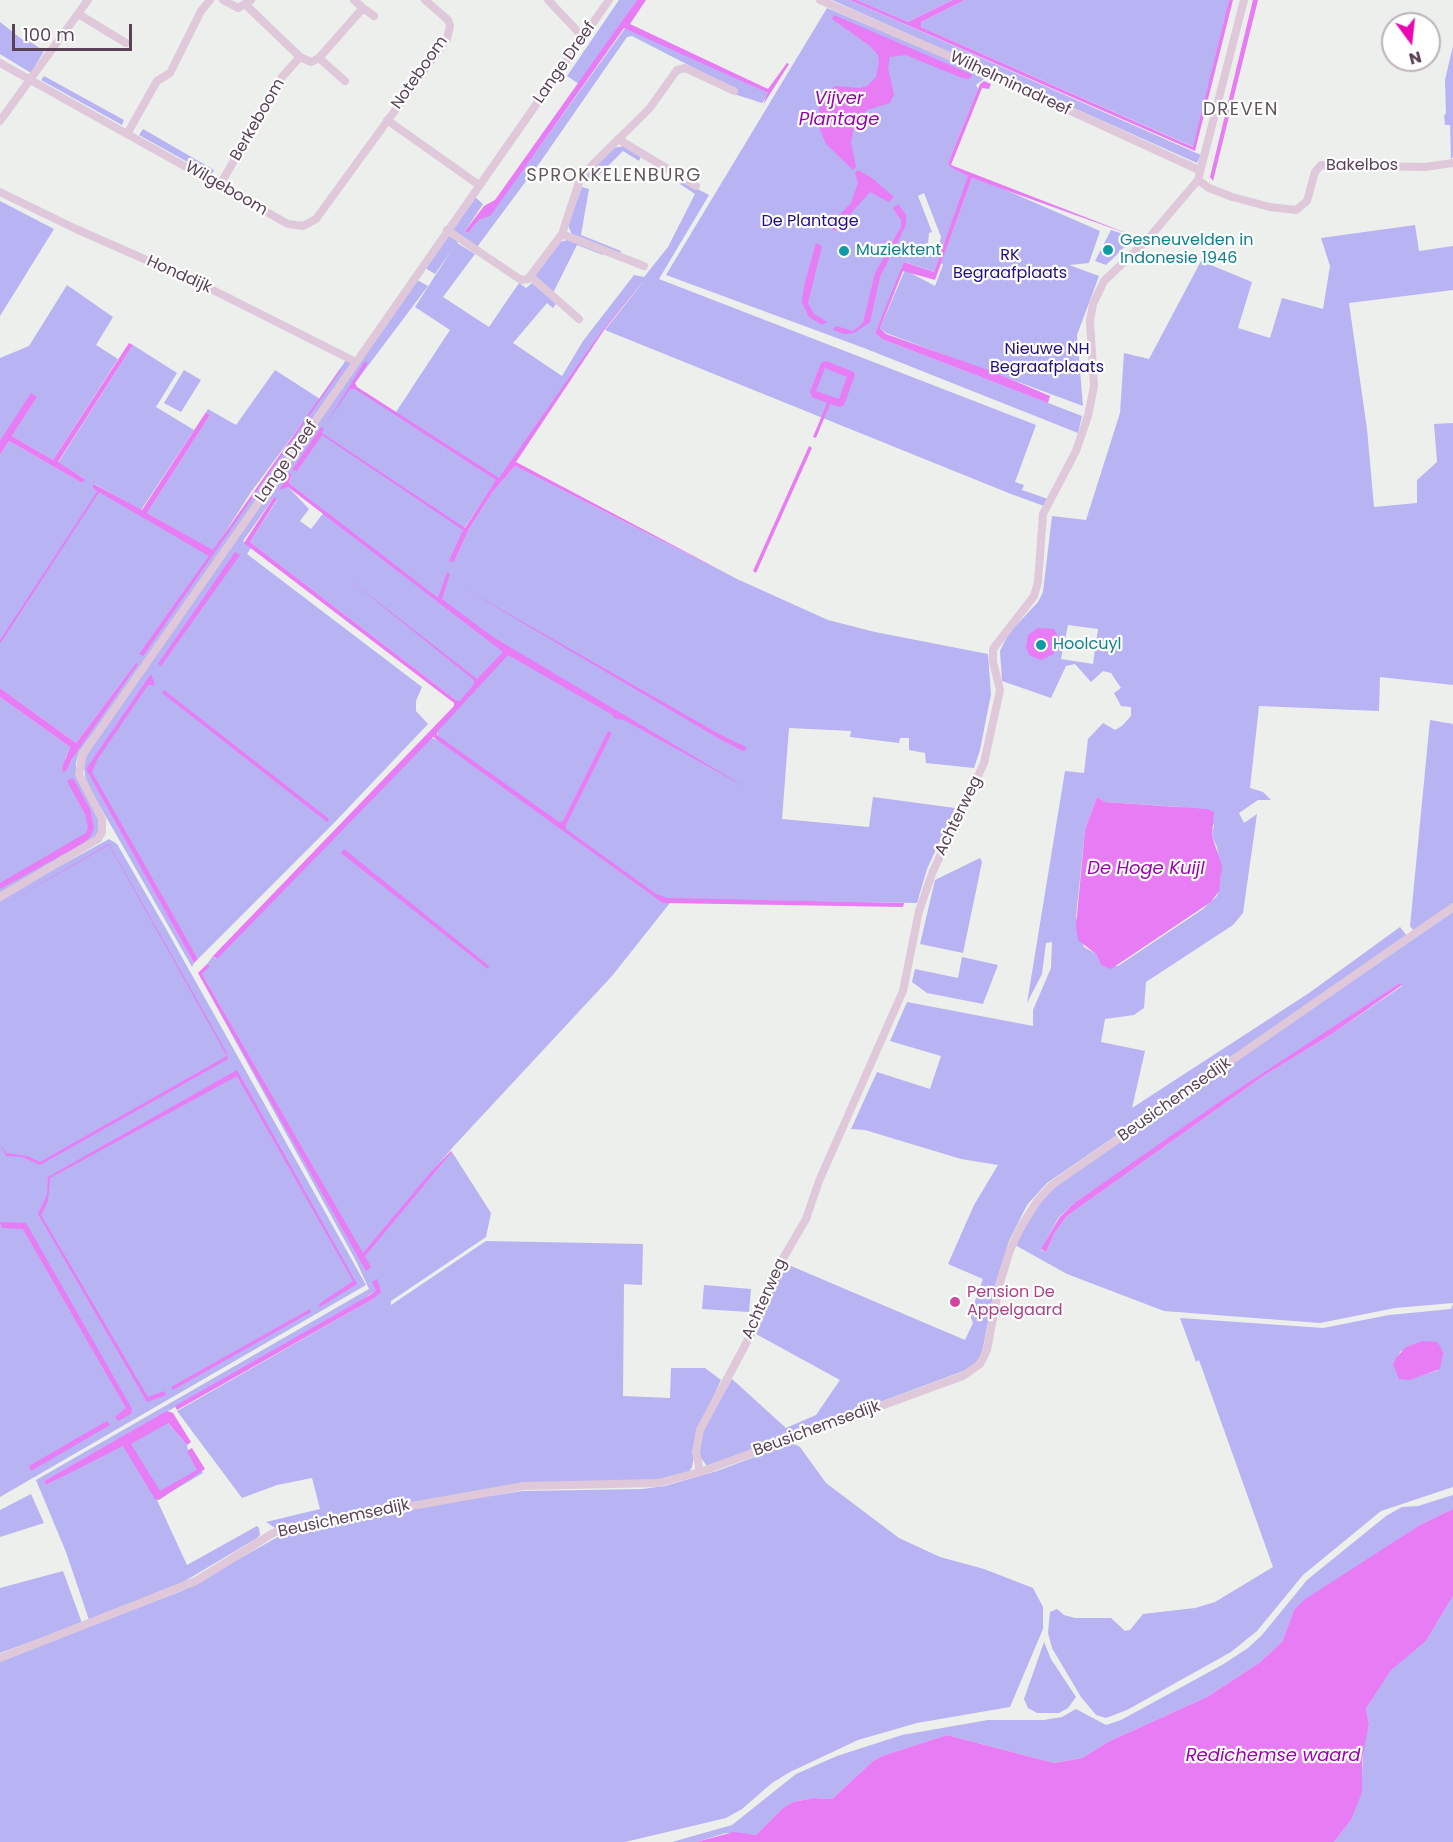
<!DOCTYPE html>
<style>
body{margin:0}
#map{position:relative;width:1453px;height:1842px;overflow:hidden;background:#ecefeb;font-family:Poppins,sans-serif}
canvas{display:block}
.north{position:absolute;left:1381px;top:12px;width:60px;height:60px;box-sizing:border-box;background:#fff;border:2px solid #bdb3bb;border-radius:50%;rotate:165deg;font-size:16px;font-weight:700;line-height:24px;text-align:center;color:#5a4256}
.north::after{content:'';display:block;margin:auto;width:21px;height:27px;background:#eb08b3;clip-path:polygon(50% 0,100% 100%,50% 72%,0 100%)}
.scale{position:absolute;left:12px;top:24px;width:120px;height:27px;box-sizing:border-box;border:3px solid #5a4256;border-top:0;padding-left:8px;font-size:18px;line-height:21px;white-space:nowrap;color:#5a4256;-webkit-text-stroke:4px #fff;paint-order:stroke}
</style>
<div id="map">
<canvas width="1453" height="1842"></canvas>
<div class="north">N</div>
<div class="scale">100 m</div>
</div>
<script>
const ctx = document.querySelector('canvas').getContext('2d');
ctx.lineJoin = 'round';
function paint(path, color) { ctx.fillStyle = color; ctx.fill(path, 'evenodd'); }
const poly = rows => new Path2D(rows.map(r => 'M' + r).join(''));
function stroke(path, color, width, dash) { ctx.strokeStyle = color; ctx.lineWidth = width; ctx.lineCap = dash ? 'butt' : 'round'; ctx.setLineDash(dash || []); ctx.stroke(path); }
function write(font, color, halo, rows, align = 'center') {
  ctx.font = font + ' Poppins,sans-serif'; ctx.lineWidth = 4.5; ctx.setLineDash([]); ctx.textBaseline = 'middle'; ctx.strokeStyle = halo; ctx.fillStyle = color; for (const [text, x, y, turn = 0] of rows) {
    ctx.save(); ctx.translate(x, y); ctx.rotate((+turn || 0) * Math.PI / 180); ctx.textAlign = isNaN(turn) ? turn : align; if (halo) ctx.strokeText(text, 0, 0); ctx.fillText(text, 0, 0); ctx.restore();
  }
}
const green = poly([
 [619,0,637,0,579,84,567,76],
 [832,0,850,0,1201,155,1197,163],
 [857,0,953,0,908,22],
 [965,0,1229,0,1194,147,921,27,921,22],
 [827,8,988,76,976,85,978,89,948,163,950,167,969,176,934,272,905,262,875,333,882,339,1082,416,1078,433,864,348,666,275],
 [924,193,941,237,938,248,909,255,902,254,905,249,928,243,929,233,932,232,918,196],
 [0,22,23,40,26,39,44,51,31,73,0,54],
 [626,27,768,93,768,96,762,103,734,94,729,86,632,36,627,37,541,161,477,247,460,237,457,243,475,254,443,297,489,327,519,283,526,288,532,283,556,304,553,308,547,303,513,343,562,376,583,341,634,275,644,277,668,247,695,194,680,184,682,181,709,195,659,279,1036,425,1015,482,1024,485,1022,490,1048,499,1044,506,1011,494,605,330,646,278,603,329,511,464,494,484,463,530,454,562,469,529,492,493,515,466,737,579,828,620,875,632,988,654,991,694,980,750,974,768,926,763,925,753,909,750,909,738,900,738,899,743,850,737,851,731,789,728,782,819,869,827,873,797,955,808,927,869,917,903,673,899,612,976,453,1147,363,1254,202,974,209,966,207,964,213,956,216,959,343,824,431,738,438,740,438,731,460,703,250,542,277,500,274,497,243,541,251,548,247,554,422,687,416,701,416,711,428,724,333,824,198,959,101,794,194,963,192,967,86,782,84,767,86,756,417,280,428,286,355,383,355,386,396,412,450,330,415,307,453,248,435,274,425,268,475,197,483,204,465,231,468,233,479,220,491,214],
 [289,474,292,476,289,483,325,511,311,529,300,521,309,509,288,487],
 [1453,46,1453,157,1451,159,1450,125,1445,125,1444,115,1446,114,1445,80],
 [44,76,124,120,122,125,41,80],
 [143,129,214,170,211,175,139,135],
 [624,146,641,156,639,161,623,151,591,183,582,181,613,148],
 [972,178,1001,188,1100,231,1089,263,1069,265,1099,276,1077,335,1083,406,886,333,880,328,905,270,935,286,943,265,941,263],
 [582,187,589,189,581,235,621,251,620,254,572,235,568,225],
 [0,201,54,229,0,316],
 [1415,225,1419,251,1453,246,1453,290,1349,303,1367,429,1374,507,1417,503,1417,480,1437,462,1434,424,1453,423,1453,685,1380,677,1379,711,1259,706,1250,788,1263,792,1271,800,1258,800,1239,813,1244,823,1257,814,1243,913,1233,925,1146,982,1144,1008,1134,1015,1105,1019,1101,1042,1145,1051,1132,1108,1309,993,1400,927,1407,936,1047,1183,1027,1205,1009,1241,995,1285,983,1348,980,1358,969,1369,707,1466,698,1454,702,1431,732,1379,786,1428,816,1415,840,1380,756,1334,784,1263,965,1340,973,1323,970,1315,983,1279,948,1264,974,1205,998,1165,961,1159,865,1130,851,1129,877,1072,930,1089,941,1056,890,1041,907,1002,1033,1026,1033,1010,1051,968,1052,942,1046,943,1042,974,1027,1003,1065,771,1084,773,1088,739,1103,723,1115,730,1122,726,1131,716,1131,707,1121,706,1114,693,1121,688,1111,673,1103,671,1091,682,1075,664,1066,666,1051,698,1002,681,1000,651,1009,633,1038,602,1043,592,1052,516,1086,520,1120,413,1124,353,1149,359,1201,261,1252,282,1238,328,1270,338,1282,298,1323,309,1330,266,1321,238],
 [1068,625,1098,629,1093,664,1061,659],
 [1097,797,1106,802,1181,807,1214,825,1212,836,1217,847,1221,876,1217,896,1203,909,1118,966,1101,965,1096,954,1084,947,1076,917,1085,830],
 [1111,230,1132,237,1132,240,1106,265,1095,261],
 [567,240,604,252,603,255,577,245,553,293,534,276,560,242],
 [67,285,113,317,96,345,118,359,53,460,12,436,36,398,0,441,0,358,29,346],
 [133,345,177,373,156,407,194,430,141,510,95,484,92,488,212,550,147,513,210,415,206,412,208,409,236,425,275,370,320,399,251,492,221,539,256,493,346,360,351,363,141,667,79,752,76,763,76,777,100,822,97,837,0,893,0,697,70,747,65,759,67,770,72,759,136,663,76,743,0,688,0,455,9,441,82,483,84,478,58,463],
 [184,370,201,380,181,412,164,403],
 [1430,720,1453,724,1453,904,1414,931,1410,926],
 [109,839,117,844,165,927,366,1285,0,1497,0,899],
 [980,858,982,862,963,953,920,944,935,880],
 [1453,912,1453,1303,1395,1308,1320,1323,1164,1311,1067,1274,1015,1245,1045,1192],
 [1400,983,1402,986,1332,1034,1265,1075,1067,1216,1055,1232,1046,1252,1041,1250,1058,1218,1073,1204],
 [962,957,998,965,983,1004,927,993,912,982,915,969,958,978],
 [198,973,364,1256,452,1152,491,1213,486,1237,391,1301,391,1305,486,1241,643,1244,642,1285,624,1284,623,1396,670,1398,671,1368,705,1368,721,1380,699,1428,692,1467,689,1472,660,1480,561,1482,277,1529,266,1522,320,1509,312,1478,277,1485,242,1498,177,1411,373,1299,376,1290,353,1307,44,1481,46,1485,166,1421,187,1445,188,1451,203,1473,157,1500,187,1565,257,1526,259,1528,260,1535,257,1538,185,1581,89,1620,66,1552,36,1480,369,1289,356,1261],
 [704,1285,751,1289,749,1312,702,1309],
 [1453,1304,1453,1487,1381,1511,1303,1575,1257,1631,1231,1652,1127,1710,1106,1718,1096,1715,1081,1697,1052,1648,1048,1633,1050,1612,1057,1609,1064,1615,1075,1618,1111,1618,1125,1631,1130,1630,1143,1614,1195,1608,1215,1602,1273,1567,1199,1360,1196,1362,1180,1318,1323,1328,1389,1315,1451,1309],
 [1401,1351,1439,1370,1417,1377,1393,1364],
 [792,1443,800,1447,826,1483,899,1538,940,1557,984,1569,1033,1588,1043,1607,1043,1629,1010,1707,917,1723,858,1740,790,1772,772,1783,742,1809,726,1818,625,1842,0,1842,0,1662,4,1659,182,1591,283,1534,449,1502,523,1491,642,1489,665,1486,717,1471],
 [31,1494,44,1523,0,1537,0,1510],
 [1453,1495,1453,1509,1420,1525,1294,1610,1282,1642,1259,1663,1207,1697,1110,1741,1082,1758,1054,1763,947,1735,882,1756,873,1761,832,1799,814,1798,793,1802,783,1808,756,1835,726,1833,696,1842,672,1842,732,1825,796,1774,837,1756,902,1735,988,1720,1044,1720,1062,1717,1076,1709,1106,1725,1121,1720,1222,1665,1248,1648,1262,1635,1307,1580,1386,1516,1402,1507,1418,1506],
 [63,1571,82,1623,0,1653,0,1588],
 [1453,1596,1453,1842,1334,1842,1351,1820,1362,1775,1363,1748,1369,1724,1366,1709,1369,1704,1391,1669,1426,1641],
 [1044,1642,1051,1659,1076,1697,1068,1708,1059,1713,1037,1713,1028,1708,1024,1699]
]);
const water = poly([
 [637,0,646,0,630,24,768,89,787,63,789,64,763,105,768,93,624,28,491,215,479,220,468,233,465,231,484,206,495,200],
 [850,0,857,0,908,22,953,0,965,0,921,22,921,27,1193,147,1229,0,1233,0,1195,151],
 [1253,0,1258,0,1213,181,1210,177],
 [834,15,973,75,969,79,962,78,906,55,890,57,888,68,894,94,890,103,867,110,855,123,851,142,856,167,853,170,826,144,819,127,819,100,835,86,860,88,867,86,876,77,879,62,878,55,870,46,832,19],
 [984,81,991,84,989,89,982,88,951,165,1134,236,972,178,935,280,903,271,880,328,886,334,991,371,1050,396,1048,403,882,339,875,333,904,262,934,272,968,176,950,167,948,163,980,84],
 [858,170,872,178,894,197,889,202,870,192,835,231,829,226,851,203,858,183,855,173],
 [898,204,906,215,906,225,880,277,870,322,854,333,844,334,833,330,836,326,853,331,863,323,875,273,901,227,901,220,893,208],
 [816,243,822,246,808,303,814,314,827,322,822,325,809,317,802,303,804,286],
 [645,278,604,330,516,462,737,579,515,466,492,493,469,529,454,562,449,561,463,530,322,435,297,471,292,470,321,427,324,429,322,433,465,528,496,480,355,389,350,389,326,424,365,361,368,363,355,383,357,387,499,478,603,329],
 [129,343,133,345,58,462,85,479,82,483,9,441,0,455,0,441,31,393,37,397,12,436,53,460],
 [826,361,854,372,855,375,844,405,840,407,830,404,816,438,813,437,827,403,812,397,810,392,821,363],
 [825,368,847,377,839,399,816,391],
 [340,369,341,370,143,656,139,654,209,556,92,488,94,484,142,510,206,412,210,415,147,513,213,550],
 [809,446,812,448,756,573,753,571],
 [289,473,292,475,289,483,438,598,447,572,450,574,442,599,493,637,747,788,624,720,616,719,611,714,508,655,438,731,437,735,559,822,563,821,608,731,612,733,566,825,566,829,656,894,668,898,904,903,903,907,663,903,433,737,217,959,213,956,454,706,454,703,244,543,274,497,277,499,250,542,456,700,460,701,474,684,474,680,350,580,477,679,503,652,288,487,279,490],
 [235,552,240,555,161,666,158,664],
 [462,587,719,734,746,747,746,750,743,751,718,738],
 [1038,628,1054,629,1058,636,1054,654,1041,660,1029,655,1026,647,1028,635],
 [136,663,138,664,72,759,67,770,63,772,62,768,70,747,0,697,0,688,76,743],
 [151,674,155,685,148,685,97,760,92,772,198,959,194,963,86,769],
 [164,690,329,819,327,822,162,693],
 [73,778,90,809,94,828,90,837,84,843,0,889,0,883,86,833,88,827,85,814,67,781],
 [1097,797,1106,802,1207,809,1214,812,1212,836,1222,866,1219,891,1211,902,1111,969,1101,965,1096,954,1078,940,1076,926,1085,830],
 [109,844,227,1053,228,1059,40,1165,23,1157,6,1156,0,1144,6,1153,27,1156,40,1162,227,1056,109,845,0,907],
 [344,849,489,966,488,969,341,853],
 [207,964,210,966,202,974,363,1253,431,1172,451,1151,452,1152,365,1256,371,1267,366,1271,198,973],
 [1400,983,1402,985,1332,1034,1265,1075,1067,1216,1055,1232,1046,1252,1041,1249,1059,1218,1073,1204,1228,1096],
 [237,1070,357,1284,320,1307,319,1304,353,1281,237,1076,50,1178,48,1201,41,1215,148,1397,164,1391,166,1395,147,1402,38,1214,47,1195,48,1177],
 [0,1222,26,1223,132,1409,131,1414,118,1421,115,1417,126,1408,23,1229,2,1228],
 [377,1279,381,1292,373,1299,177,1410,175,1406,370,1295,376,1290,372,1282],
 [310,1309,311,1312,173,1390,171,1387],
 [1423,1341,1437,1342,1440,1346,1443,1353,1440,1369,1410,1380,1399,1379,1393,1364,1396,1358,1406,1347],
 [167,1411,173,1413,191,1442,187,1445,168,1423,131,1444,160,1491,197,1470,187,1451,192,1448,205,1469,159,1500,155,1499,123,1446,46,1485,44,1481],
 [107,1421,110,1425,31,1471,29,1466],
 [1453,1509,1453,1596,1426,1641,1391,1670,1369,1704,1366,1709,1369,1724,1362,1759,1362,1792,1351,1820,1334,1842,696,1842,734,1832,756,1835,783,1808,793,1802,814,1798,832,1799,873,1761,882,1756,947,1735,1054,1763,1082,1758,1110,1741,1207,1697,1259,1663,1282,1642,1294,1610,1304,1600,1420,1525]
]);
const stream = poly([
 [0,642,98,492]
]);
const street = poly([
 [223,0,238,8,251,0],
 [548,0,583,37],
 [820,0,984,71,1199,170],
 [246,5,300,57],
 [363,8,374,16],
 [80,15,126,43],
 [319,58,345,81],
 [0,63,288,224,303,226,316,219,447,39,450,26,448,20,425,0],
 [387,120,479,185],
 [0,121,88,0],
 [127,134,157,81,170,73,201,11,210,0],
 [618,139,696,186],
 [1198,180,1209,188,1232,197,1270,207,1296,210,1307,201,1315,172,1321,165,1425,167,1453,163],
 [220,185,282,77,300,57,311,62,319,58,363,8,354,0],
 [0,192,76,229,201,284,356,362],
 [447,230,521,280,528,279,562,234,581,176,649,109,677,70,685,68,734,91],
 [562,234,644,266],
 [530,276,579,319],
 [0,897,98,839,102,832,102,819,79,774,83,754,609,0],
 [700,1472,696,1452,700,1430,751,1334,771,1279,806,1219,819,1181,903,991,919,911,933,871,984,763,1000,690,993,662,993,649,1034,596,1038,582,1043,514,1076,451,1088,416,1094,386,1090,321,1093,304,1104,281,1147,240,1198,180,1244,0],
 [0,1658,196,1581,273,1533,288,1528,524,1486,658,1483,700,1472,963,1376,980,1364,987,1350,999,1286,1010,1250,1022,1225,1038,1200,1052,1185,1453,907]
]);
const markers = [
 [1108,250,6,"#0f9aa8"],
 [844,251,6,"#0f9aa8"],
 [1041,645,6,"#0f9aa8"],
 [955,1302,6,"#d1479c"]
];
const streetNames = [
 ["Lange Dreef",565,63,-55],
 ["Noteboom",420,73,-55],
 ["Wilhelminadreef",1010,84,25],
 ["Berkeboom",258,120,-60],
 ["Bakelbos",1362,166],
 ["Wilgeboom",226,189,30],
 ["Honddijk",179,275,24],
 ["Lange Dreef",287,462,-55],
 ["Achterweg",959,816,-64],
 ["Beusichemsedijk",1175,1100,-35],
 ["Achterweg",765,1299,-66],
 ["Beusichemsedijk",817,1429,-20],
 ["Beusichemsedijk",344,1519,-12]
];
const parkNames = [
 ["De Plantage",810,222],
 ["RK",1010,256],
 ["Begraafplaats",1010,274],
 ["Nieuwe NH",1047,350],
 ["Begraafplaats",1047,368]
];
const cultureNames = [
 ["Gesneuvelden in",1120,241],
 ["Indonesie 1946",1120,259],
 ["Muziektent",856,251],
 ["Hoolcuyl",1053,645]
];
const hotelNames = [
 ["Pension De",967,1293],
 ["Appelgaard",967,1311]
];
const waterNames = [
 ["Vijver",839,99],
 ["Plantage",839,120],
 ["De Hoge Kuijl",1146,869],
 ["Redichemse waard",1273,1756]
];
const neighbourhoodNames = [
 ["DREVEN",1241,110],
 ["SPROKKELENBURG",614,176]
];
paint(green, '#b8b3f2');
paint(water, '#e77cf4');
stroke(stream, '#e77cf4', 2);
stroke(street, '#dec8da', 8);
for (const [x, y, r, color] of markers) { const dot = new Path2D(); dot.arc(x, y, r, 0, 2 * Math.PI); ctx.fillStyle = color; ctx.fill(dot); stroke(dot, '#fff', 2); }
write('16px', '#5a4256', '#fff', streetNames);
write('16px', '#230e81', '#fff', parkNames);
write('16px', '#0d838f', '#fff', cultureNames, 'left');
write('16px', '#b23c85', '#fff', hotelNames, 'left');
write('italic 18px', '#9d00af', '#fff', waterNames);
ctx.letterSpacing = '1.5px';
write('18px', '#61575f', '#fff', neighbourhoodNames);
ctx.letterSpacing = '0px';
</script>
